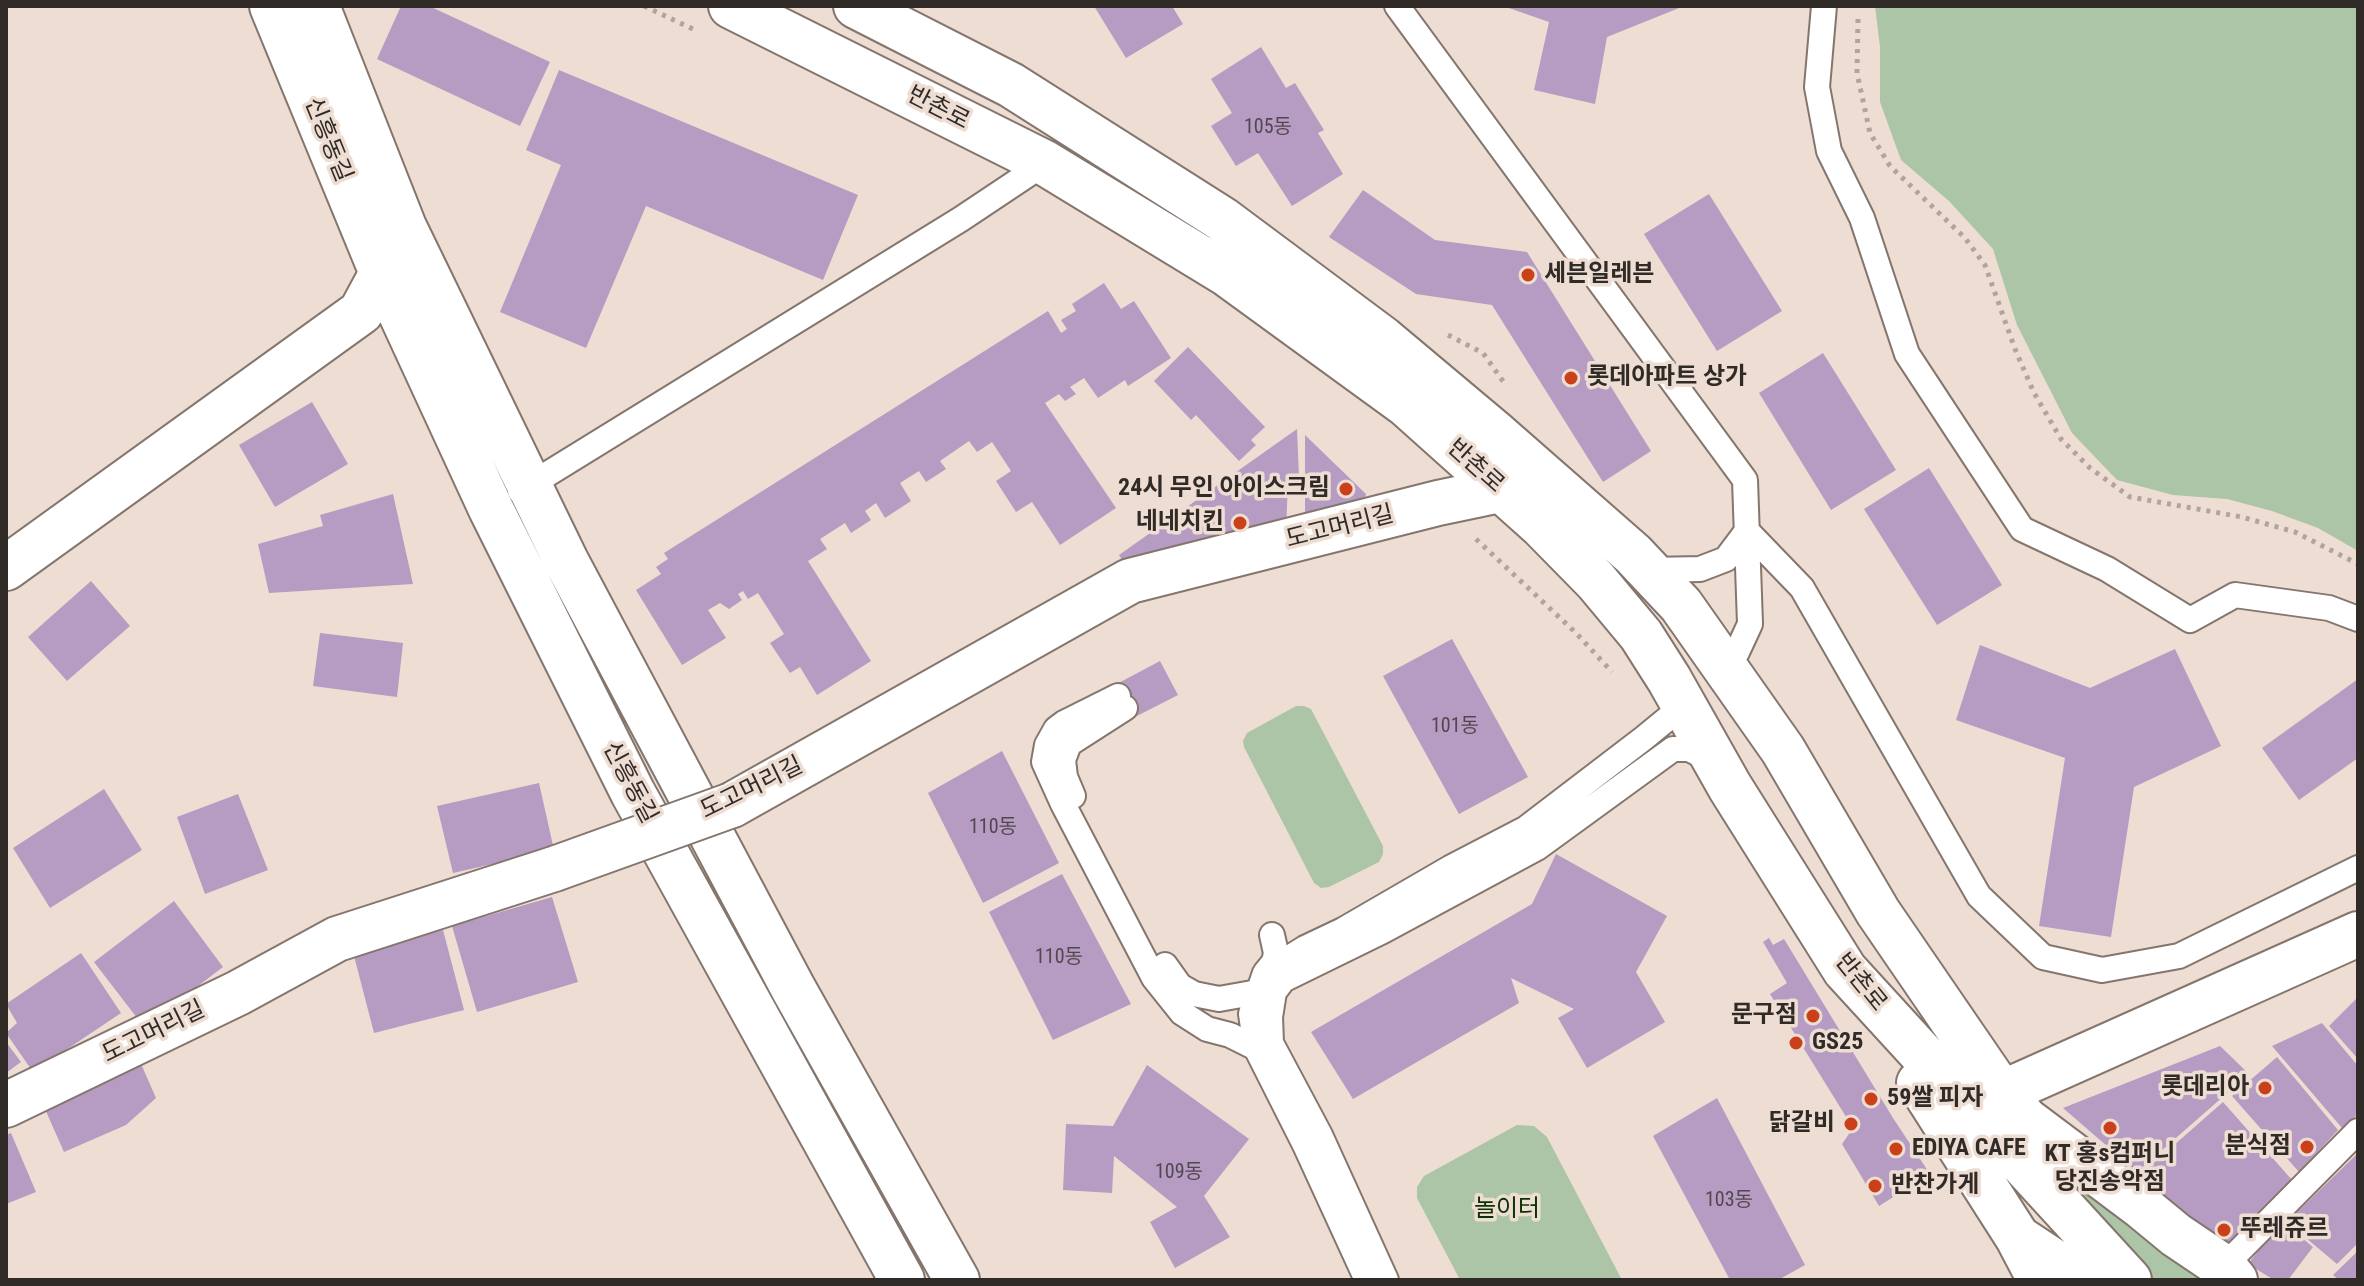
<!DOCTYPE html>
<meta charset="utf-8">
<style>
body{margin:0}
#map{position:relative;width:2364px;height:1286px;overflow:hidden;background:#edddd3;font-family:"Roboto Condensed",sans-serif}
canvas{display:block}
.frame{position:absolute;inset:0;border:8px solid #312b28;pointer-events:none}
</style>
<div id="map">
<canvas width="2364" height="1286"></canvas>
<div class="frame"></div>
</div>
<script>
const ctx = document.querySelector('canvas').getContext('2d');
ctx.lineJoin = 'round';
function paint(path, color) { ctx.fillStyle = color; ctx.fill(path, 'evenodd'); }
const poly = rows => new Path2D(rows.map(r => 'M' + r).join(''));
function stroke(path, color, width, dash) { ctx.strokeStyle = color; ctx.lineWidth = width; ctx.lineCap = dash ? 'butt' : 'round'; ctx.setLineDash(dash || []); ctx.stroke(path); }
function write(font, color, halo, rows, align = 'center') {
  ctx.font = font + ' "Roboto Condensed","Noto Sans KR",sans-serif'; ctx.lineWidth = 7; ctx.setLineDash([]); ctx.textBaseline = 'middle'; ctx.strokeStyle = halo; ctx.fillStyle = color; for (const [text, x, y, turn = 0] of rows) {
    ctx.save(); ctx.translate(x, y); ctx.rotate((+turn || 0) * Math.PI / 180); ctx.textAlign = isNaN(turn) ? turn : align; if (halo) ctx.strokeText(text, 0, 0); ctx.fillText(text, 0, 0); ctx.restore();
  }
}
const green = poly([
 [1875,6,2358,6,2358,551,2318,528,2272,511,2227,499,2173,495,2117,480,2072,433,2017,325,1993,249,1949,201,1901,160,1880,102,1880,47],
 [1296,706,1304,706,1311,709,1383,846,1383,854,1379,862,1329,887,1321,888,1314,883,1244,747,1243,741,1247,733],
 [2008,1118,2218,1280,2140,1280],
 [1517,1125,1534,1126,1547,1137,1622,1280,1460,1280,1417,1198,1417,1187,1424,1176]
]);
const building = poly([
 [401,6,429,6,550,62,520,126,377,59],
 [1094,6,1172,6,1183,24,1126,58],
 [1503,6,1684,6,1607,37,1595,104,1534,90,1549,22],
 [1261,47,1286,88,1295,83,1324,130,1318,133,1343,174,1292,206,1258,153,1236,166,1211,126,1232,113,1211,79],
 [559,70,858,195,823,280,646,206,586,348,500,312,561,165,526,150],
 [1363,190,1435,240,1527,252,1651,451,1603,482,1492,305,1416,294,1329,237],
 [1709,194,1782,311,1717,351,1644,234],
 [1104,283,1121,309,1134,301,1171,358,1128,386,1125,380,1098,398,1084,378,1070,387,1076,394,1065,401,1059,394,1045,403,1116,508,1060,545,1032,502,1016,512,996,481,1011,471,992,442,977,452,969,441,940,461,946,469,926,482,919,471,900,483,911,501,885,518,876,503,865,511,871,520,851,533,845,523,820,539,827,549,808,561,871,661,817,695,800,667,790,673,770,643,784,634,758,593,748,599,743,591,738,594,742,600,729,609,720,603,708,610,726,638,682,665,636,590,661,574,656,567,668,559,664,553,1048,311,1061,333,1067,329,1061,320,1076,311,1072,304],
 [1188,347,1265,427,1251,440,1256,445,1239,461,1196,415,1191,420,1154,381],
 [1823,353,1896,470,1831,510,1759,393],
 [312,402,348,464,275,507,239,445],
 [1297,429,1299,478,1288,481,1286,531,1127,568,1119,555],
 [1305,435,1366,494,1360,516,1305,525],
 [1929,468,2002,585,1937,625,1864,509],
 [393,494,413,584,269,593,258,544,323,526,320,515],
 [91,581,130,626,67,681,28,637],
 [320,633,403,643,397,697,313,686],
 [1452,639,1528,777,1459,814,1383,676],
 [1980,645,2090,688,2175,649,2221,746,2134,787,2111,937,2039,926,2065,758,1956,720],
 [1160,661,1178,695,1131,719,1113,686],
 [2358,679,2358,758,2299,800,2262,748],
 [1002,751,1059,863,983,903,928,793],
 [539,783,554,850,453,873,437,806],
 [104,789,142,850,50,908,13,848],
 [238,794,268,870,205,894,177,817],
 [1556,854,1667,916,1636,972,1665,1022,1587,1068,1558,1018,1574,1009,1511,978,1519,1003,1353,1099,1311,1032,1532,904],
 [1062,874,1131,1004,1053,1040,989,912],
 [552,897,578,982,477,1012,452,926],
 [174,901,223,967,144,1027,94,962],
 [443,930,464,1010,374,1033,353,952],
 [1769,938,1773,945,1784,939,1893,1118,1930,1174,1879,1206,1842,1144,1853,1128,1770,994,1787,983,1763,942],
 [81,953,121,1013,33,1072,6,1033,17,1023,6,1004],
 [2358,997,2358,1059,2329,1026],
 [2322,1023,2358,1066,2358,1114,2342,1128,2272,1046],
 [6,1042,21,1062,6,1073],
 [2220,1046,2249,1074,2137,1172,2063,1108],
 [138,1057,156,1098,126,1125,64,1152,41,1100],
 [2277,1057,2338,1130,2299,1172,2232,1096],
 [1147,1065,1249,1139,1204,1196,1230,1237,1175,1268,1150,1222,1177,1207,1114,1156,1112,1193,1063,1190,1066,1124,1113,1126],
 [1717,1098,1805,1265,1778,1280,1730,1280,1653,1136],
 [2223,1102,2292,1180,2227,1252,2140,1175],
 [11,1133,36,1192,6,1204,6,1135],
 [2358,1153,2358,1243,2337,1264,2287,1222],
 [2281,1221,2313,1247,2288,1280,2274,1280,2248,1264],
 [2358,1251,2358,1280,2339,1280,2333,1275]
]);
const path = poly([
 [644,6,697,31],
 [1858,19,1857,73,1870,133,1890,166,1965,238,1985,265,2015,349,2034,393,2061,439,2090,468,2130,497,2242,517,2295,532,2358,564],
 [1448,335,1483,353,1505,384],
 [1476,539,1576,633,1612,672]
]);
const lane = poly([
 [1397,6,1745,480,1750,624,1737,652,1725,669],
 [1824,6,1817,87,1829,151,1862,218,1907,354,2022,529,2107,569,2190,620,2235,595,2329,608,2358,619],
 [520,491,961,219,1045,163],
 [1650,570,1700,569,1726,559,1747,531,1802,588,1979,896,2043,957,2102,970,2179,956,2358,868],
 [1118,696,1064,723,1056,729,1047,745,1044,762,1063,804,1154,978,1182,1013,1207,1029,1230,1035,1256,1048,1263,1055],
 [1073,796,1065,777,1063,760,1069,744,1125,708],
 [1165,965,1180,986,1194,994,1219,999,1258,992,1269,987],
 [1265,973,1274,962,1276,953,1272,935],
 [2225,1268,2238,1252,2358,1131],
 [1367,1280,1305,1145,1256,1048,1251,1014,1265,973,1305,948,1343,930,1450,868,1525,829,1644,738,1683,706],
 [1386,1280,1320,1135,1271,1043,1270,1017,1274,992,1283,980,1383,931,1537,848,1673,749,1689,749,1711,760]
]);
const street = poly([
 [272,6,382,273,491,509,633,793,902,1280],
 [317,6,404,227,566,561,793,988,957,1280],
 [731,6,1045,163,1227,274,1407,405,1541,525,1596,581,1641,635,1669,679,1730,787,1845,970,2129,1280],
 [856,6,1011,85,1222,219,1383,339,1495,433,1633,554,1681,605,1783,750,1878,912,2002,1093,2026,1120,2142,1207,2176,1235,2225,1268,2235,1280],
 [6,568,361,312,382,273],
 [732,805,1130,581,1438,503,1500,490],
 [1919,1083,2018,1238,2040,1280],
 [2002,1093,2358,934],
 [6,1105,238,993,337,939,554,869],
 [2020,1239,2082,1280]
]);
const streetBridge = poly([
 [554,869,732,805]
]);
const markers = [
 [1528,275,8,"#c9401a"],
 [1571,378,8,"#c9401a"],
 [1346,489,8,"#c9401a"],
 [1240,523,8,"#c9401a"],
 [1813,1016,8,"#c9401a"],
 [1796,1043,8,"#c9401a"],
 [2265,1088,8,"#c9401a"],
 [1871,1099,8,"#c9401a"],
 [1851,1124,8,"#c9401a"],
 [2110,1128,8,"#c9401a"],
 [2307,1147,8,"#c9401a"],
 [1896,1149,8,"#c9401a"],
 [1875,1186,8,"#c9401a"],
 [2224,1230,8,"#c9401a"]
];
const numberNames = [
 ["105동",1268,128],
 ["101동",1455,727],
 ["110동",993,828],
 ["110동",1059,958],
 ["109동",1179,1173],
 ["103동",1729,1201]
];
const streetNames = [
 ["반촌로",938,109,27],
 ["신흥동길",327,140,68],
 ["반촌로",1475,467,42],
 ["도고머리길",1340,528,-14],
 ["신흥동길",629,783,62],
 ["도고머리길",752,789,-26],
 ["반촌로",1860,983,51],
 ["도고머리길",154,1033,-26]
];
const poiNames = [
 ["세븐일레븐",1544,275],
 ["롯데아파트 상가",1587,378],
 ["24시 무인 아이스크림",1330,489,"right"],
 ["네네치킨",1224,523,"right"],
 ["문구점",1797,1016,"right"],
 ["GS25",1812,1043],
 ["롯데리아",2249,1088,"right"],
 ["59쌀 피자",1887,1099],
 ["닭갈비",1835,1124,"right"],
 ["분식점",2291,1147,"right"],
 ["EDIYA CAFE",1912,1149],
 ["KT 홍s컴퍼니",2110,1155,"center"],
 ["당진송악점",2110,1183,"center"],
 ["반찬가게",1891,1186],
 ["뚜레쥬르",2240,1230]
];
const parkNames = [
 ["놀이터",1507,1210]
];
paint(green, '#acc5a6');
paint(building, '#b69bc2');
stroke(lane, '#84766d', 28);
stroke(street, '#84766d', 48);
stroke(path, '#b0a49c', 5, [4, 6]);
stroke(lane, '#fff', 24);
stroke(street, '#fff', 44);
stroke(streetBridge, '#84766d', 48, []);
stroke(streetBridge, '#fff', 44);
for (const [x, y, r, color] of markers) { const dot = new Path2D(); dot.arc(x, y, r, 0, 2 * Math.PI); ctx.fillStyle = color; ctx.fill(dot); stroke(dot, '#edddd3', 3); }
write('20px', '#52474e', null, numberNames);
write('24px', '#312b28', '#edddd3', streetNames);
write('bold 24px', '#312b28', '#edddd3', poiNames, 'left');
write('24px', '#0a3300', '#edddd3', parkNames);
</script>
